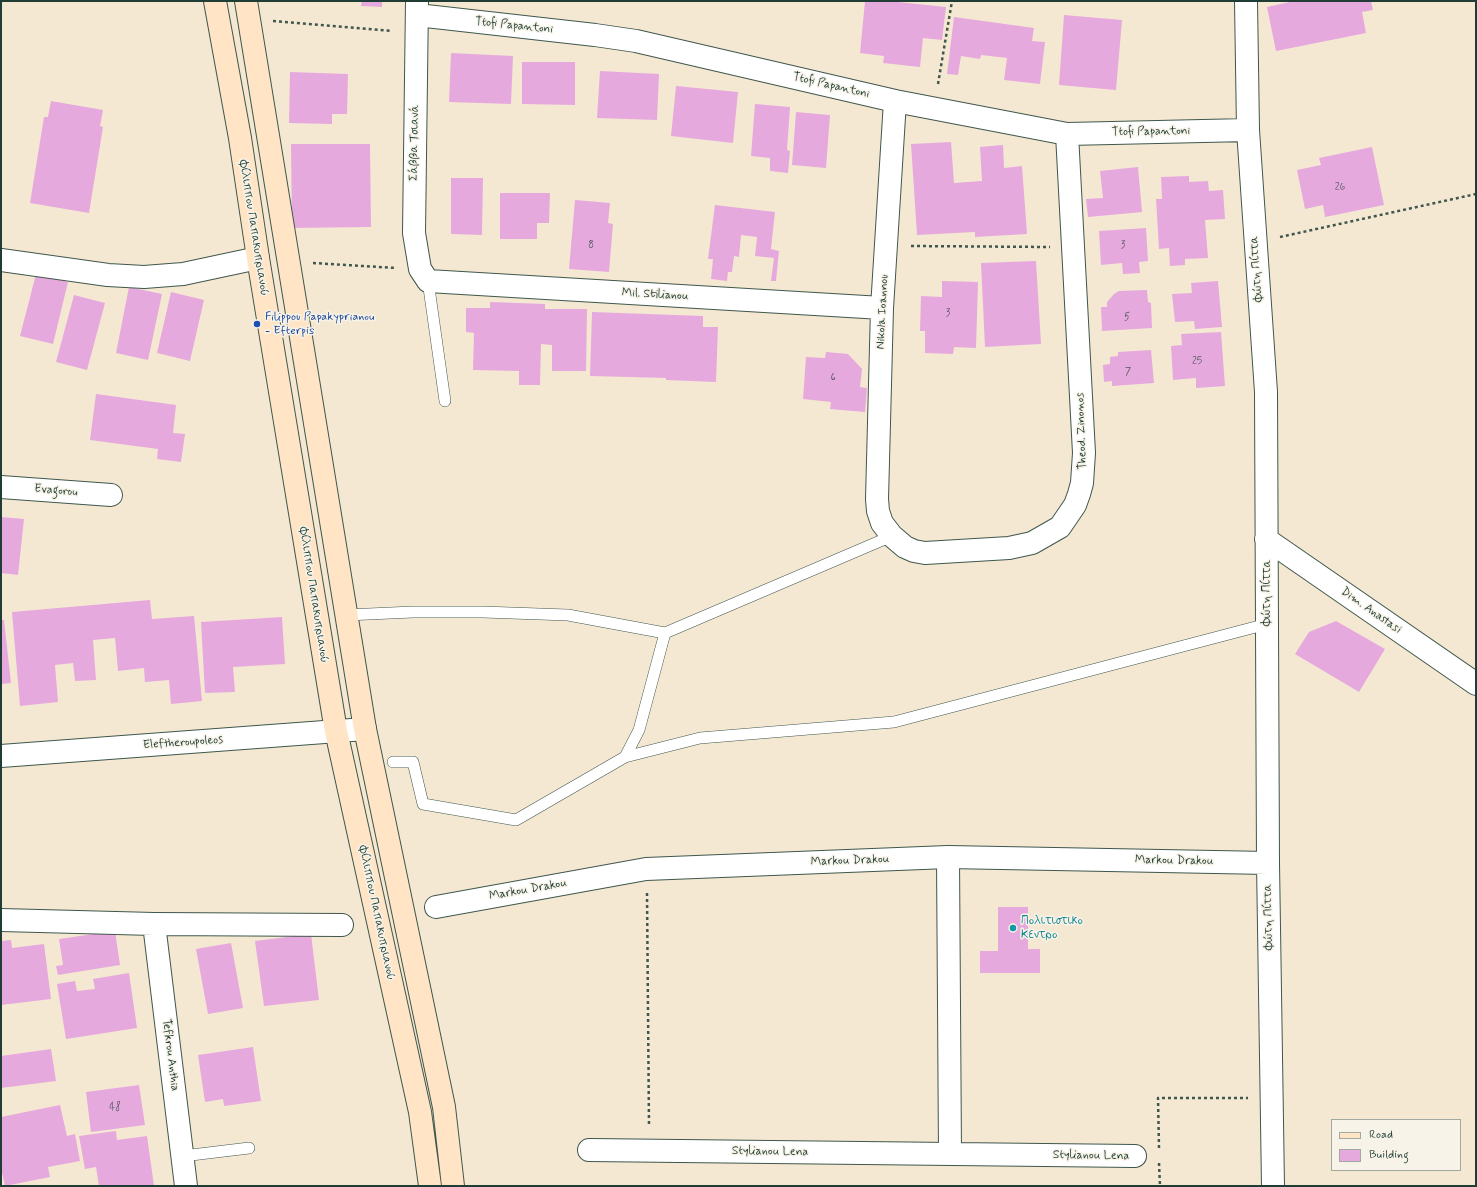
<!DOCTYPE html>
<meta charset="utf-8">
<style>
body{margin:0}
#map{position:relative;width:1477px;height:1187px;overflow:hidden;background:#f5e8d3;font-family:Mynerve,sans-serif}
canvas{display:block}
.frame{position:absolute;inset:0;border:2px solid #1f3d34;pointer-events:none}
.legend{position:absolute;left:1331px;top:1119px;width:130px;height:52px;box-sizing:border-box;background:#f7f3e8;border:1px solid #a1aaa0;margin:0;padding:5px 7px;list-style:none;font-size:12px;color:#1f3d34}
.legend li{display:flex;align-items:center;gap:8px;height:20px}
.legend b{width:20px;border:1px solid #a1aaa0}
</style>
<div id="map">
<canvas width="1477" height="1187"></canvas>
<div class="frame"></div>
<ul class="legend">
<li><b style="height:5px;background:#ffe4c6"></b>Road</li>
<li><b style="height:11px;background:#e6a9dd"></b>Building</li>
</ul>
</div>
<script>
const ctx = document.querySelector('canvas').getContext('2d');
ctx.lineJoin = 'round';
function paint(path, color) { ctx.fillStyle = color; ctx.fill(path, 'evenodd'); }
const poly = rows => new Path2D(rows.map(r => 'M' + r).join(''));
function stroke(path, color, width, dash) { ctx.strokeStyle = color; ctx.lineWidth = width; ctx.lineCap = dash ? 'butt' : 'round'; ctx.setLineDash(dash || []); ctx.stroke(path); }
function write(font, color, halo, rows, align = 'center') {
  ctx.font = font + ' Mynerve,sans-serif'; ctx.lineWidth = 3; ctx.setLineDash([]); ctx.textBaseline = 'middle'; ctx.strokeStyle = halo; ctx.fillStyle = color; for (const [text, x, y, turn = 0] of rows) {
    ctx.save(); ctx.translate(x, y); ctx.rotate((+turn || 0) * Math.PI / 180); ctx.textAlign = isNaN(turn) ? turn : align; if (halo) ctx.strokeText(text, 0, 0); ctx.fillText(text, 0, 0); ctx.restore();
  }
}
const building = poly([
 [362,1,382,1,382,7,361,6],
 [865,1,888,1,946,7,942,40,923,38,920,67,883,63,884,56,860,53],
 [1294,1,1371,1,1373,10,1362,12,1366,33,1276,51,1267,7],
 [1064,15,1122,20,1116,90,1059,85],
 [954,17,1034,28,1032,41,1045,42,1040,84,1004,80,1007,58,981,55,980,59,961,56,958,75,947,74],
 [451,53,513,56,511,104,449,102],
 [522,62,575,62,575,105,522,104],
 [600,71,659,74,657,120,597,118],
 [290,72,348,74,347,114,332,114,332,124,289,123],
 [676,86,738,92,733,143,671,136],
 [51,101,103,110,100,126,103,127,89,213,30,203,44,117,48,117],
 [755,104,790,107,787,150,790,151,788,173,770,171,770,158,751,156],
 [796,112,830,115,826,168,792,165],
 [951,142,954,183,982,181,980,147,1003,145,1004,168,1022,166,1027,234,975,237,975,232,917,235,911,144],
 [291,144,370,144,371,227,292,228],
 [1372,147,1384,205,1325,217,1323,205,1305,209,1297,170,1321,165,1319,158],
 [1138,167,1142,212,1088,217,1086,199,1103,198,1100,171],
 [1189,176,1189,182,1208,181,1209,191,1223,190,1225,219,1205,220,1208,258,1185,259,1185,265,1170,266,1169,248,1159,249,1156,199,1162,199,1161,177],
 [451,178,483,178,482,235,451,234],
 [500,193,550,193,549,223,537,223,537,239,500,239],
 [575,200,610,203,608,223,613,224,609,272,569,269],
 [715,205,775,212,771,249,779,251,776,281,771,281,774,258,755,256,757,237,741,235,739,257,734,256,732,272,728,272,727,281,711,279,713,259,708,259],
 [1146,228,1148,261,1139,262,1140,273,1123,274,1122,263,1101,265,1099,231],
 [1036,261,1041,344,985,347,981,263],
 [36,274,68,282,53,344,20,336],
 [942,281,978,282,976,348,954,347,953,354,925,353,925,331,920,331,921,296,942,297],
 [1218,281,1222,327,1195,329,1194,321,1175,322,1172,294,1192,293,1191,283],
 [129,287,162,294,148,360,116,353],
 [1147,290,1148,302,1151,303,1152,328,1102,331,1101,307,1107,307,1107,302,1114,294,1119,291],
 [171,292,204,300,190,361,157,353],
 [74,295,105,303,87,370,56,362],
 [490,302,545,304,545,309,587,309,586,371,552,371,552,345,541,344,540,385,519,385,519,371,473,370,474,333,466,332,466,308,490,308],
 [592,312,703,316,703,327,718,327,716,382,666,380,666,378,590,376],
 [1221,332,1225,386,1196,388,1196,378,1173,380,1171,346,1182,345,1181,334],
 [1151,350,1154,383,1112,386,1112,381,1104,382,1103,365,1110,364,1110,357,1118,356,1118,352],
 [826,352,848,354,862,369,860,387,867,388,865,412,830,409,831,402,803,399,806,357,825,358],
 [96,394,176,405,173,433,185,434,181,462,157,459,158,449,90,440],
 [1,517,24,519,18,575,1,573],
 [150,600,152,619,194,616,202,701,171,704,169,680,145,682,144,668,118,671,115,638,93,640,96,680,75,681,73,663,55,665,58,702,20,706,12,612],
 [282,617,285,664,233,667,235,692,205,693,201,622],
 [1,620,4,620,11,683,1,684],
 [1336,621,1385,649,1359,692,1295,654,1309,632],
 [998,907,1028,907,1028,949,1040,949,1040,973,980,973,980,951,998,951],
 [115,931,120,965,58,975,56,966,63,965,59,939],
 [311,934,319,1000,264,1006,255,941],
 [11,940,12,948,44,944,51,999,1,1005,1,941],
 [231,943,243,1008,208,1014,196,949],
 [129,973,137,1028,66,1039,57,984,75,981,77,991,95,989,93,979],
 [253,1047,261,1101,224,1106,223,1099,205,1102,198,1055],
 [51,1049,56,1081,1,1088,1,1056],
 [139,1085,145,1125,91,1132,86,1092],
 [60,1105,67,1136,75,1134,80,1161,48,1167,50,1177,5,1186,1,1168,1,1117],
 [116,1131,117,1140,147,1136,154,1186,99,1186,96,1167,85,1169,79,1136]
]);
const path = poly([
 [273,21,392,31],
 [938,84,952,1],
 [1280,237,1476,194],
 [911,246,1050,247],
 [313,263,396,268],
 [647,893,649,1126],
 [1159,1148,1158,1098,1248,1098],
 [1159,1163,1160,1186]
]);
const lane = poly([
 [428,281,445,401],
 [346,615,413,612,483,612,568,615,665,633,892,536],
 [625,757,700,738,894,722,1267,624],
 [393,762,413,762,423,804,516,820,625,757,639,730,665,633],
 [183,1156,249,1148]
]);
const street = poly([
 [417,1,414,233,420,269,428,281,882,308],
 [1246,1,1248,130,1266,392,1268,863,1273,1186],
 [417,15,595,35,636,41,895,101,1067,134,1248,130],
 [895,101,882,308,877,499,878,511,882,523,892,536,905,547,914,551,925,553,1009,548,1032,543,1060,527,1075,505,1079,494,1082,483,1084,453,1067,134],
 [1,260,108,275,144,277,183,274,258,258],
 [1,487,111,495],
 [1266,539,1476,684],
 [1,756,365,729],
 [948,857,950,1154],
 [436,907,646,869,948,857,1268,863],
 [1,920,154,924,342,925],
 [154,924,186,1186],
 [589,1150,1135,1156]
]);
const secondary = poly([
 [215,1,240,138,258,258,336,731,420,1112,430,1186],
 [246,1,365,729,444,1107,453,1186]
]);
const markers = [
 [257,324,4,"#1a4fb4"],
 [1013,928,4,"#0f9aa8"]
];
const numberNames = [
 ["26",1340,188],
 ["8",591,246],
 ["3",1123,246],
 ["3",948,314],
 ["5",1127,318],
 ["25",1197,362],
 ["7",1128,373],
 ["6",833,378],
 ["48",115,1108]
];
const streetNames = [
 ["Ttofi Papantoni",514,26,6],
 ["Ttofi Papantoni",831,86,13],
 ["Ttofi Papantoni",1151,132,-1],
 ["Σάββα Τσιανά",415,143,-89],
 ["Φίλιππου Παπακυπριανού",253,228,81],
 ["Φώτη Πίττα",1257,269,-94],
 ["Mil. Stilianou",655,295,3],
 ["Nikola Ioannou",883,312,-87],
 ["Theod. Zinonos",1082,431,-92],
 ["Evagorou",56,491,5],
 ["Φώτη Πίττα",1267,593,-90],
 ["Φίλιππου Παπακυπριανού",313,595,81],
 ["Dim. Anastasi",1371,611,35],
 ["Eleftheroupoleos",183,743,-4],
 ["Markou Drakou",850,861,-2],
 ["Markou Drakou",1174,861,1],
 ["Markou Drakou",528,890,-10],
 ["Φίλιππου Παπακυπριανού",376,913,78],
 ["Φώτη Πίττα",1269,917,-91],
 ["Tefkrou Anthia",170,1055,83],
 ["Stylianou Lena",770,1152,1],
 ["Stylianou Lena",1091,1156,1]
];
const transitNames = [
 ["Filippou Papakyprianou",265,317],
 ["- Efterpis",265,331]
];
const cultureNames = [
 ["Πολιτιστικο",1021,921],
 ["Κεντρο",1021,935]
];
paint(building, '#e6a9dd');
stroke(lane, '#3f574c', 12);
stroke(street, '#3f574c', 24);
stroke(secondary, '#3f574c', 24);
stroke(path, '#3f574c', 2.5, [3, 3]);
stroke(lane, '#fff', 11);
stroke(street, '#fff', 22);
stroke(secondary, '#ffe4c6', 22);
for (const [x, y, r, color] of markers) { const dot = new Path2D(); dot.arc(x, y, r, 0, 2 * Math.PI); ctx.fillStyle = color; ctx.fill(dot); stroke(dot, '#f7f3e8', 1.5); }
write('10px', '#51585e', null, numberNames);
write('12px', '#1f3d34', '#f7f3e8', streetNames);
write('12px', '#164399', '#f7f3e8', transitNames, 'left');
write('12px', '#0d838f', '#f7f3e8', cultureNames, 'left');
</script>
